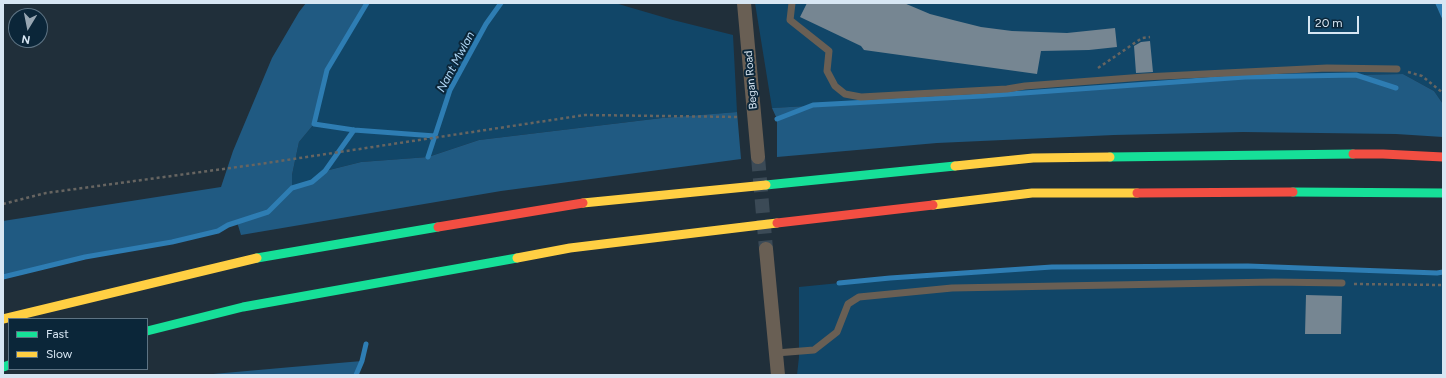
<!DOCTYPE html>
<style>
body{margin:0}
#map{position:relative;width:1446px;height:378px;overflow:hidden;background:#202f3a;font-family:Figtree,sans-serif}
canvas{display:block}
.frame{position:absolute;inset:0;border:4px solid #d7e6f3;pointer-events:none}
.legend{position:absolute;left:8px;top:318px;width:140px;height:52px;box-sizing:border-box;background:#0b2639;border:1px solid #5d7383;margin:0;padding:5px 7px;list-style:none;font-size:12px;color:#d7e6f3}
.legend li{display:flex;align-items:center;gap:8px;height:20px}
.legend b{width:20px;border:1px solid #5d7383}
.north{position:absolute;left:8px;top:8px;width:40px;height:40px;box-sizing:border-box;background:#0b2639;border:1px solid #5d7383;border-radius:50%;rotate:190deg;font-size:11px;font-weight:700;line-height:16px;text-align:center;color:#d7e6f3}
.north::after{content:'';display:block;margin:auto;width:14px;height:18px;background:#97a6b2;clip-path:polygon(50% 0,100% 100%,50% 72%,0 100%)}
.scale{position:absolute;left:1308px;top:16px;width:51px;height:18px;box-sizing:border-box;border:2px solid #d7e6f3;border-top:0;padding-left:5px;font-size:12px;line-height:14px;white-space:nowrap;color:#d7e6f3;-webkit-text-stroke:3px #0b2639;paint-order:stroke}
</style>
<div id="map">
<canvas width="1446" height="378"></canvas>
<div class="frame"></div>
<ul class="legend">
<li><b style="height:5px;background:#16e098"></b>Fast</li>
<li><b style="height:5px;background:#ffcf43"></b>Slow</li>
</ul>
<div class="north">N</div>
<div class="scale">20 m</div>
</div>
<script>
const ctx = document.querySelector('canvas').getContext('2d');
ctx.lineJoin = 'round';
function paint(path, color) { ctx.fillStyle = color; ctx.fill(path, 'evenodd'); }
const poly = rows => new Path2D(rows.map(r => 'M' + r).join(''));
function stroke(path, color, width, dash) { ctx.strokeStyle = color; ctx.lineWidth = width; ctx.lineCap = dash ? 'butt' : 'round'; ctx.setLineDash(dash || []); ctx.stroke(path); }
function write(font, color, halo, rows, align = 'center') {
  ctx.font = font + ' Figtree,sans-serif'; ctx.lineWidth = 4; ctx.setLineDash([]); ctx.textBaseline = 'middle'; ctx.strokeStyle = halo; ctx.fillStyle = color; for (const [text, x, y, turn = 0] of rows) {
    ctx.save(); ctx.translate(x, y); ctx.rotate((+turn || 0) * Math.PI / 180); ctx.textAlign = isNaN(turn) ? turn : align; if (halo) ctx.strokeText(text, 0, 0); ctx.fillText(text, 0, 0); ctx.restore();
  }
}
const green = poly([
 [367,3,615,3,673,20,733,35,737,112,662,118,479,140,428,157,361,162,325,171,312,182,292,188,292,175,299,142,314,124,327,70],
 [755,3,1435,3,1443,21,1443,104,1434,91,1403,74,1245,77,982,96,772,108],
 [1248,266,1437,273,1443,272,1443,375,797,375,799,357,799,287,890,278,1052,267]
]);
const forest = poly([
 [306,3,367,3,327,70,314,124,299,142,292,175,292,188,312,182,325,171,361,162,428,157,479,140,662,118,737,112,741,159,501,191,241,235,237,222,228,225,218,231,172,242,85,257,3,277,3,221,221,187,233,151,272,58,299,12],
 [1403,74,1434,91,1443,104,1443,137,1396,134,1243,132,1114,135,937,143,777,157,777,119,772,108,982,96,1245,77],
 [362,361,356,375,202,375,292,367]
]);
const water = poly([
 [1435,3,1443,3,1443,21]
]);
const stream = poly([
 [367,3,327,70,314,124,354,130,435,136],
 [777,119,813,105,982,96,1245,77,1356,75,1396,88],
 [428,157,450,90,486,24,501,3],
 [3,277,85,257,172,242,218,231,228,225,268,212,292,188,312,182,325,171,354,130],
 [839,283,890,278,1052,267,1248,266,1437,273,1443,272],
 [356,375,362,361,366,344]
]);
const building = poly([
 [807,3,904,3,930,14,953,20,981,27,1012,31,1067,33,1115,28,1117,47,1089,50,1041,51,1037,74,864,50,861,46,800,17],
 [1150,41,1153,72,1136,73,1134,46,1141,42],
 [1306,295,1342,296,1341,334,1305,334]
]);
const streetTunnel = poly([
 [758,157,766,249]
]);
const path = poly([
 [1098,68,1142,38,1150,37],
 [1408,72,1422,76,1443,93],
 [3,204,46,193,260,164,585,115,740,117],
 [1354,284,1443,285]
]);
const lane = poly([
 [792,3,790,20,829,51,827,71,835,86,845,94,861,97,1007,89,1025,86,1144,77,1327,68,1397,69],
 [776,353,814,350,837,332,848,304,859,297,952,288,1274,282,1342,283]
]);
const street = poly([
 [744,3,758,157],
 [766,249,778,375]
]);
const fast = poly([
 [1110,157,1353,154],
 [766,185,955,166],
 [1293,192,1443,193],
 [257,258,438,227],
 [147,331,243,307,517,258],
 [3,367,9,365]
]);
const slow = poly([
 [955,166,1033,158,1110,157],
 [583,203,766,185],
 [933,205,1032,193,1137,193],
 [517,258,570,248,777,223],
 [3,319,257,258]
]);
const jam = poly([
 [1353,154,1383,154,1443,157],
 [1137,193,1293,192],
 [777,223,933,205],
 [438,227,583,203]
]);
const streetNames = [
 ["Began Road",751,80,-95]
];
const waterNames = [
 ["Nant Mwlan",456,62,-62]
];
paint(green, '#114668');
paint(forest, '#205a82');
paint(water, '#2e7db3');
stroke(stream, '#2e7db3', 5);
paint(building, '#768692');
stroke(streetTunnel, '#3b4a56', 14, [14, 7]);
stroke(path, '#676561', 2.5, [3, 3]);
stroke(lane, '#695f54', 7);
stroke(street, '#695f54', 14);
stroke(fast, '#16e098', 9);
stroke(slow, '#ffcf43', 9);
stroke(jam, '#f24e42', 9);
write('11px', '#d7e6f3', '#0b2639', streetNames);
write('italic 12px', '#afd6f5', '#0b2639', waterNames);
</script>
